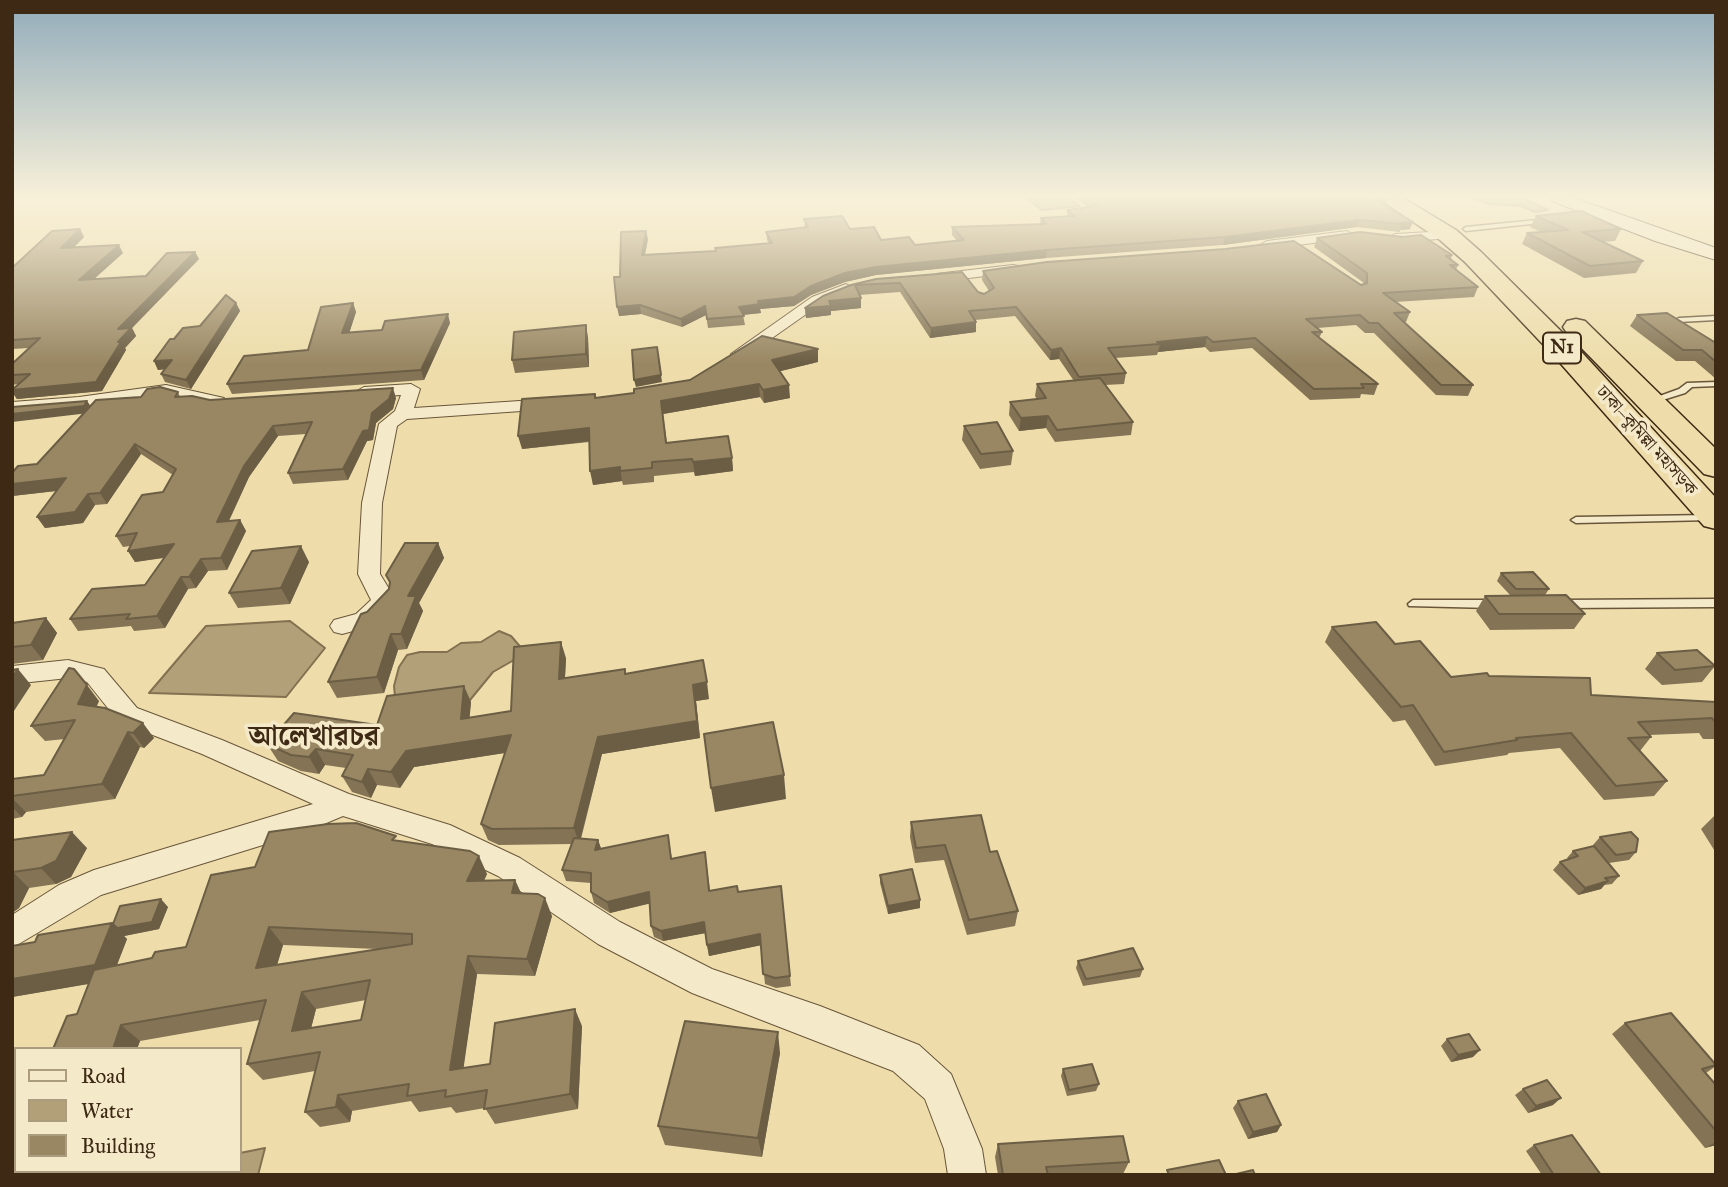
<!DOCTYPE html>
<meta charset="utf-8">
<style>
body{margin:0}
#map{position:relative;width:1728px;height:1187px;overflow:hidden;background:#eeddab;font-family:"IM FELL Great Primer",serif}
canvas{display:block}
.frame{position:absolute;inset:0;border:14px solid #3d2914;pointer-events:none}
.legend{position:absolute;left:14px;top:1047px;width:228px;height:126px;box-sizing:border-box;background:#f4e9c8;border:2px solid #ab9c80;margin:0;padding:9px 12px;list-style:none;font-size:21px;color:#3d2914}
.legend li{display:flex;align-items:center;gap:14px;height:35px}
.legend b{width:35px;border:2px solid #ab9c80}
</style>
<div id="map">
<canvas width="1728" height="1187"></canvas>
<div class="frame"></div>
<ul class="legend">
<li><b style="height:9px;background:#f4e9c8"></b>Road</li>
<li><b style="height:19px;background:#b2a078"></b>Water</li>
<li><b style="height:19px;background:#998763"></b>Building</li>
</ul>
</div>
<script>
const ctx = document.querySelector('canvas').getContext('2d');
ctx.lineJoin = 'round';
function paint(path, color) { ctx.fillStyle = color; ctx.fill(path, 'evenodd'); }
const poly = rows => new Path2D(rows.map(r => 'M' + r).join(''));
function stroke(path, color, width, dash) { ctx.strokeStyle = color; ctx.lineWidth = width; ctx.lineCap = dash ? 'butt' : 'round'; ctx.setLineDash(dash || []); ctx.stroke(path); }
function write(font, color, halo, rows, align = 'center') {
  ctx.font = font + ' "IM FELL Great Primer","Noto Serif Bengali",serif'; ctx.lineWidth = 7; ctx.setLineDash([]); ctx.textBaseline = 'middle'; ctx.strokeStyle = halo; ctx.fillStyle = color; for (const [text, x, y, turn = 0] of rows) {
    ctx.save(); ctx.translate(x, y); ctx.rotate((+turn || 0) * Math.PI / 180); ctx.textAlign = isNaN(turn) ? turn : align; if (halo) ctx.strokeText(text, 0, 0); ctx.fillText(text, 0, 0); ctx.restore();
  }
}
const water = poly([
 [1026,198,1069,198,1080,206,1042,210,1026,198],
 [1473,198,1523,198,1548,210,1535,212,1521,206,1490,204,1473,198],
 [290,621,325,648,286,697,149,693,206,626,290,621],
 [499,631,511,636,524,651,521,656,493,672,470,700,395,697,394,686,399,667,407,655,420,652,447,652,461,643,481,642,499,631],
 [265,1148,258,1175,127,1175,134,1171,240,1171,240,1153,265,1148]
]);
const lane = poly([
 [1547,219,1549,220,1549,222,1466,231,1463,229,1466,227,1547,219],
 [1716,316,1716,320,1679,322,1675,320,1679,318,1716,316],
 [1716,382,1716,386,1692,387,1685,393,1653,403,1647,403,1646,401,1679,389,1687,383,1716,382],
 [1709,515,1712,516,1714,518,1712,520,1576,523,1571,520,1576,517,1709,515],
 [1716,599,1716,607,1561,608,1556,604,1561,600,1716,599],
 [1413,600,1492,600,1497,604,1492,608,1409,606,1408,604,1413,600]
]);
const street = poly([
 [1347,231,1353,235,1352,238,1267,249,1260,245,1267,241,1347,231],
 [1448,231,1454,235,1453,238,1395,242,1389,238,1395,234,1448,231],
 [1013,265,1018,266,1018,272,936,282,929,278,936,274,1013,265],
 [846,284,853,288,851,291,822,303,745,357,739,359,731,354,812,297,846,284],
 [411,384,420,389,414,408,550,399,559,404,550,409,407,419,397,426,382,503,380,574,394,597,394,603,372,626,342,634,334,632,330,626,334,620,356,614,371,600,358,574,362,503,379,424,395,411,401,395,364,397,355,392,364,387,411,384],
 [166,385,224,398,227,402,218,407,166,395,79,407,12,412,12,402,79,397,166,385],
 [68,660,104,669,137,708,222,740,349,794,450,825,520,858,620,922,712,969,820,1006,919,1045,951,1074,982,1149,986,1175,948,1175,944,1149,925,1099,893,1071,692,993,598,944,498,876,432,844,343,816,305,832,101,895,12,948,12,915,59,885,94,870,313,804,202,754,119,722,87,682,68,678,12,684,12,666,68,660]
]);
const secondary = poly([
 [1550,198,1574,198,1716,248,1716,260,1655,241,1552,201,1550,198]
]);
const highway = poly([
 [1378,198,1403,198,1456,230,1481,252,1574,344,1716,498,1716,529,1704,526,1554,356,1465,262,1440,240,1378,198],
 [1576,319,1585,321,1716,449,1716,477,1704,474,1567,333,1563,327,1567,321,1576,319]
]);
const wall = poly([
 [1076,198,1385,198,1387,199,1385,206,1410,229,1400,230,1400,232,1357,227,1223,245,1046,258,876,275,845,282,811,295,794,306,760,309,761,313,743,315,745,325,708,328,706,315,682,327,641,314,619,316,620,277,648,239,645,255,715,251,715,248,769,244,767,240,766,232,805,227,804,219,850,229,881,240,915,245,957,241,952,235,952,227,1040,224,1041,218,1067,216,1067,210,1088,208],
 [1536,216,1621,229,1615,241,1602,242,1643,261,1636,273,1584,278,1522,244,1527,233,1541,232,1530,227],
 [80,229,84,237,73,248,123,253,94,279,146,276,195,252,199,259,132,328,136,336,125,348,126,350,102,391,17,399,12,392,12,389,18,384,12,385,12,364,29,348,12,349,12,268],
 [1317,238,1452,255,1451,259,1458,265,1456,270,1478,287,1474,297,1395,302,1410,312,1406,322,1404,322,1473,385,1468,396,1436,395,1374,333,1365,333,1356,325,1317,328,1322,332,1319,338,1378,384,1374,395,1361,394,1360,398,1310,400,1252,348,1210,352,1205,347,1158,352,1157,355,1115,358,1126,373,1124,384,1105,385,1133,422,1131,435,1055,442,1046,428,1019,431,1009,415,1010,402,1037,399,1035,396,1037,384,1074,381,1059,359,1050,360,1015,316,975,320,976,322,976,332,930,338,900,292,859,295,861,298,861,308,831,311,831,315,806,318,805,308,823,296,876,279,978,292,984,294,989,291,982,280,983,271,1361,285,1364,284,1364,283,1314,247],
 [236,303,240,311,191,389,165,382,161,374,164,369,158,370,154,361,174,339,200,326],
 [353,303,356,312,349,333,450,323,424,380,232,394,227,384,308,350],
 [1637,315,1716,343,1716,379,1695,361,1676,361,1630,326],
 [588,337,589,367,515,373,512,360],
 [818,362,780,371,790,398,764,403,760,397,663,414,667,443,732,458,733,471,695,476,694,472,654,476,654,482,623,485,622,481,593,485,589,442,522,449,596,398,634,393],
 [178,392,180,397,210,400,396,398,393,409,376,423,373,440,367,441,348,480,293,484,288,473,306,434,278,436,249,477,229,521,240,520,246,531,227,570,208,571,196,588,188,589,165,628,134,631,131,626,78,631,70,619,145,585,164,558,135,562,128,551,130,546,123,547,116,536,163,492,173,475,141,454,107,504,95,505,83,523,45,528,37,517,56,491,12,496,12,473,37,464,90,406,141,397],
 [964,426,1013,451,1011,465,980,469,962,440],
 [438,543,444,558,419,603,423,611,407,649,398,650,384,693,337,698,328,682,367,612,389,589,390,583,386,575],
 [309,562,290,604,238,608,229,593],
 [1501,573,1549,589,1545,595,1585,614,1574,629,1490,630,1476,611,1485,596,1510,595,1497,581],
 [46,618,57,633,43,660,12,664,12,623],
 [1332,627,1395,644,1451,677,1489,676,1591,695,1716,702,1716,739,1703,739,1699,733,1649,735,1651,737,1640,751,1667,781,1654,796,1604,800,1560,748,1509,753,1507,755,1435,766,1405,720,1393,722,1325,642],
 [1657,653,1715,666,1702,682,1662,685,1645,669],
 [566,658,565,678,625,669,626,674,709,699,696,701,700,738,602,754,581,839,598,840,601,849,668,835,672,859,705,852,710,890,738,892,781,886,791,986,776,988,765,984,761,945,709,956,705,933,663,941,654,937,651,926,650,903,610,913,594,903,591,892,591,883,566,881,562,870,571,844,499,845,488,840,481,824,505,753,414,767,400,788,377,785,371,798,352,792,342,776,346,768,325,765,319,774,301,771,278,761,267,744,377,725,471,702,469,718,511,711],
 [99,701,96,707,154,738,144,748,140,747,115,799,26,812,22,817,12,819,12,779,44,775,65,739,45,741,31,726],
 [1716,814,1716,853,1701,829],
 [911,822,990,852,1018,911,1015,926,967,935,944,860,915,863,910,837],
 [1600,837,1636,852,1629,860,1609,863,1593,845],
 [12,840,87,848,71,877,56,884,29,888,19,908,12,913],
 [399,841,487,874,484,880,515,880,521,893,552,916,535,976,477,974,463,1068,490,1064,582,1026,578,1109,495,1124,485,1108,456,1113,451,1107,419,1112,411,1101,352,1111,350,1122,320,1127,305,1112,315,1071,263,1080,247,1064,260,1020,140,1041,137,1049,53,1049,77,1014,88,984,12,997,12,946,35,942,112,923,168,907,159,929,124,936,127,939,117,965,152,958,186,947],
 [283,945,377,949,277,965],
 [366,1000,361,1020,311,1028,316,1009],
 [1573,851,1619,876,1612,884,1604,885,1601,889,1578,895,1553,870,1560,862,1568,859,1567,858],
 [880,875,920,908,888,914,880,883],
 [1078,961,1143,969,1140,977,1083,986,1076,968],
 [1625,1023,1716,1066,1706,1073,1716,1085,1716,1145,1705,1148,1612,1034],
 [1447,1039,1473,1057,1451,1062,1441,1046],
 [780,1053,762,1157,665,1145,658,1126],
 [1063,1069,1099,1084,1096,1091,1067,1096,1061,1076],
 [1523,1089,1553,1105,1528,1113,1515,1095],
 [1238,1101,1281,1125,1277,1132,1248,1139,1233,1108],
 [998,1144,1129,1162,1123,1174,998,1175,995,1157],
 [1534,1145,1601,1175,1542,1175,1526,1151]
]);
const shadedWall = poly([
 [1387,199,1385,207,1375,200],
 [1359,220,1357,227,1223,245,1225,237],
 [1413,222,1410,229,1400,230,1402,224,1400,223],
 [80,229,84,237,65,256,61,248],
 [646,231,648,239,643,263,642,255],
 [119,245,123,253,84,288,79,280],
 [1047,250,1046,258,876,275,845,282,811,295,794,306,760,309,761,313,740,315,739,307,811,286,845,273,876,267],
 [195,252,199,259,132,328,136,336,125,348,126,350,102,391,17,399,12,392,12,390,118,329],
 [861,298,861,308,831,311,831,315,806,318,805,308,829,301],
 [236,303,240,311,191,389,186,380],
 [353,303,356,312,346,343,342,333],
 [640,305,641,314,619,316,617,307],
 [705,306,706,315,682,327,681,319],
 [448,314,450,323,424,380,421,370],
 [976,322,976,332,930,338,931,328],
 [586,325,588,337,589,367,586,354],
 [1207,337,1205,347,1158,352,1160,344,1157,342],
 [1061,348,1059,359,1050,360,1051,350],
 [818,349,818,362,773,373,772,360],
 [172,360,176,368,158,370,154,361],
 [661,375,662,382,636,387,634,380],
 [759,384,760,397,663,414,661,401],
 [789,385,790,398,764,403,763,390],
 [393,388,396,398,393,409,376,423,373,440,367,441,348,480,343,469,372,413],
 [87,401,92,408,89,413,12,422,12,414],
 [1048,416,1046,428,1019,431,1021,418],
 [273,426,278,436,249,477,223,533,217,522,244,466],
 [589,428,592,441,522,449,518,436],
 [135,444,141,454,107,504,100,493],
 [732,458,733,471,695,476,693,462],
 [620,467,622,481,593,485,590,471],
 [66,478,73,489,12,496,12,484],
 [88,494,95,505,83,523,45,528,37,517],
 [240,520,246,531,227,570,221,558],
 [438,543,444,558,419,603,423,611,407,649,401,634,408,596],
 [174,544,180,555,135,562,128,551],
 [301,546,309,562,290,604,281,588],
 [201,559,208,571,196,588,189,577],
 [181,577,188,589,165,628,157,616],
 [46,618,57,633,43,660,31,645],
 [391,634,398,650,384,693,377,677],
 [561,642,566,658,564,695,559,679],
 [18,669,31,685,12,714,12,678],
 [707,682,709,699,696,701,700,738,602,754,579,844,574,828,598,737,693,685],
 [87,685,99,701,91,719,78,704],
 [464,686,471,702,468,736,461,719],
 [143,723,154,738,144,748,133,733],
 [128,732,140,747,115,799,102,784],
 [511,735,517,751,414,767,400,788,391,772,406,751],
 [316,749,325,765,319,774,309,757],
 [368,769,377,785,371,798,362,782],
 [784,775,786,799,715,812,711,788],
 [12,798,26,812,22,817,12,807],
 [72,832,87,848,71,877,56,884,41,868],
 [598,840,602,851,595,850],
 [479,856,487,874,476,899,467,881],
 [13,872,29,888,19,908,12,913],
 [515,880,523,898,512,893],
 [1608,881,1601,889,1578,895,1585,888],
 [649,892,652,903,610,913,607,902],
 [545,898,552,916,535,976,527,959],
 [161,899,168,907,159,929,124,936,127,939,111,980,12,997,12,979,112,923],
 [920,900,920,908,888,914,888,906],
 [704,922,706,933,663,941,661,931],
 [269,927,283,945,271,985,256,968],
 [760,934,762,945,709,956,707,945],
 [468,956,477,974,461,1086,450,1070],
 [302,992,316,1009,306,1048,292,1031],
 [575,1009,582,1026,578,1109,570,1094],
 [121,1025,140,1041,137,1049,113,1049],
 [778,1032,780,1053,762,1157,758,1138],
 [1480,1050,1473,1057,1451,1062,1458,1055],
 [338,1095,352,1111,350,1122,336,1107],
 [1561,1098,1553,1105,1528,1113,1536,1106],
 [1281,1125,1277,1132,1248,1139,1253,1132],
 [1716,1142,1716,1145,1705,1148]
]);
const building = poly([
 [1087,198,1385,198,1387,199,1375,200,1413,222,1400,223,1402,224,1359,220,1225,237,1047,250,876,267,845,273,811,286,794,297,758,301,760,304,739,307,744,316,707,319,705,306,681,319,640,305,617,307,614,277,620,277,621,232,646,231,642,255,716,251,715,248,772,243,766,232,808,227,804,219,842,216,850,229,874,227,881,240,909,237,915,245,964,240,952,227,1046,224,1041,218,1075,216,1067,210,1097,206,1087,198],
 [1581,211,1621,229,1582,232,1643,261,1590,266,1527,233,1568,230,1536,216,1581,211],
 [80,229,61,248,119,245,79,280,146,276,167,253,195,252,118,329,131,328,118,342,121,342,96,382,12,390,30,374,12,375,12,364,40,338,12,340,12,268,52,231,80,229],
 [1360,232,1403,237,1421,235,1452,255,1446,256,1458,265,1450,265,1478,287,1383,293,1410,312,1394,313,1473,385,1441,385,1378,323,1369,323,1360,315,1306,319,1322,332,1312,332,1378,384,1361,384,1364,388,1314,389,1255,338,1213,342,1207,337,1157,342,1160,344,1108,348,1126,373,1079,377,1061,348,1051,350,1016,307,969,311,976,322,931,328,900,283,855,285,861,298,829,301,831,306,805,308,823,296,851,285,876,279,962,272,978,292,984,294,994,288,983,271,1047,262,1225,249,1294,241,1361,285,1367,283,1367,273,1317,238,1360,232],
 [226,295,236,303,186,380,161,374,172,360,154,361,170,339,174,339,183,328,200,326,226,295],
 [353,303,342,333,382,330,385,321,448,314,421,370,227,384,244,356,308,350,321,307,353,303],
 [1667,313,1716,343,1716,362,1702,350,1683,350,1637,315,1667,313],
 [586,325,586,354,512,360,514,332,586,325],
 [762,336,818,349,772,360,789,385,763,390,759,384,661,401,666,443,728,436,732,458,693,462,692,459,652,462,652,468,620,471,620,467,590,471,589,428,518,436,522,399,595,394,595,398,634,393,634,389,690,380,762,336],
 [657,347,661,375,634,380,632,350,657,347],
 [1100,378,1133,422,1057,430,1048,416,1021,418,1010,402,1046,398,1037,384,1100,378],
 [160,387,178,392,175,397,192,396,210,400,393,388,389,399,372,413,369,430,363,431,343,469,288,473,312,422,273,426,244,466,217,522,240,520,221,558,201,559,189,577,181,577,157,616,126,619,130,614,70,619,92,589,145,585,174,544,128,551,137,533,116,536,142,495,163,492,176,469,135,444,100,493,88,494,75,512,37,517,66,478,12,484,12,473,18,466,37,464,96,400,141,397,147,389,160,387],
 [87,401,84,406,12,414,12,407,87,401],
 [997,422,1013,451,981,454,964,426,997,422],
 [405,543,438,543,408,596,416,596,401,634,391,634,377,677,328,682,361,614,367,612,389,589,390,582,386,575,405,543],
 [301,546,281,588,229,593,252,551,301,546],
 [1533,572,1549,589,1516,589,1501,573,1533,572],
 [1566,595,1585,614,1499,614,1485,596,1566,595],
 [46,618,31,645,12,647,12,623,46,618],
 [1376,622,1395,644,1420,641,1451,677,1487,673,1489,676,1590,678,1591,695,1716,702,1716,723,1712,718,1638,722,1651,737,1628,738,1667,781,1616,786,1571,733,1516,738,1517,740,1444,752,1413,705,1401,707,1332,627,1376,622],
 [561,642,559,679,625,669,625,674,703,660,707,682,693,685,697,721,598,737,574,828,492,829,481,824,511,735,406,751,391,772,368,769,362,782,342,776,353,755,316,749,309,757,291,755,267,744,294,713,377,725,387,696,464,686,461,719,511,711,514,647,561,642],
 [1697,650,1715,666,1675,670,1657,653,1697,650],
 [69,668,74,669,87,685,78,704,105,708,143,723,133,733,128,732,102,784,12,796,12,779,44,775,75,720,31,726,69,668],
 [18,669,12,678,12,670,18,669],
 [773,722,784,775,711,788,704,734,773,722],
 [981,815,990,852,997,851,1018,911,969,920,945,845,916,848,911,822,981,815],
 [356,823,396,836,392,840,470,851,479,856,467,881,515,880,512,893,538,894,545,898,527,959,468,956,450,1070,490,1064,495,1023,575,1009,570,1094,484,1109,487,1090,445,1097,446,1090,407,1096,409,1084,338,1095,336,1107,305,1112,320,1052,247,1064,266,1000,121,1025,113,1049,53,1049,67,1016,77,1014,94,970,152,958,155,952,186,947,211,875,255,867,269,832,328,824,356,823],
 [269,927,412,934,412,944,256,968,269,927],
 [370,980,361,1020,292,1031,302,992,370,980],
 [72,832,56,861,41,868,13,872,12,873,12,840,72,832],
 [1631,832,1638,839,1636,852,1616,855,1600,837,1631,832],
 [668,835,671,859,705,852,709,891,737,886,738,892,781,886,790,976,775,978,763,974,760,934,707,945,704,922,661,931,651,926,649,892,607,902,591,892,591,873,562,870,574,838,598,840,595,850,668,835],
 [1594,846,1619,876,1605,878,1608,881,1585,888,1560,862,1578,856,1573,851,1594,846],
 [912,869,920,900,888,906,880,875,912,869],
 [161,899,152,922,117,928,113,924,120,906,161,899],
 [112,923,95,965,12,979,12,946,35,942,38,935,112,923],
 [1133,948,1143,969,1086,979,1078,961,1133,948],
 [1671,1013,1716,1065,1702,1069,1716,1085,1716,1131,1625,1023,1671,1013],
 [685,1021,778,1032,758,1138,658,1126,685,1021],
 [1469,1034,1480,1050,1458,1055,1447,1039,1469,1034],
 [1092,1064,1099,1084,1069,1090,1063,1069,1092,1064],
 [1547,1080,1561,1098,1536,1106,1523,1089,1547,1080],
 [1266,1094,1281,1125,1253,1132,1238,1101,1266,1094],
 [1572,1135,1601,1175,1554,1175,1534,1145,1572,1135],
 [1123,1136,1129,1162,1046,1167,1048,1175,1003,1175,998,1144,1123,1136],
 [1219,1160,1226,1175,1169,1175,1167,1170,1219,1160],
 [1253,1170,1255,1175,1232,1175,1253,1170]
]);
const farStreetnames = [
 ["ঢাকা–কুমিল্লা মহাসড়ক",1646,441,48]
];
const shields = [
 [1562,348,38]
];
const shieldNames = [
 ["N1",1562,348]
];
const districtNames = [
 ["আলেখারচর",314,738]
];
paint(water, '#b2a078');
stroke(water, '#837050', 2);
stroke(lane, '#69563a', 3);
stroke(street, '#69563a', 2);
stroke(secondary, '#3d2914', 2);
stroke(highway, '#3d2914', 3);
paint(lane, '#f4e9c8');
paint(street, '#f4e9c8');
paint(secondary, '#f4e9c8');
paint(highway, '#eeddab');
paint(wall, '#847455');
paint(shadedWall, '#6b5e45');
paint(building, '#998763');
stroke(building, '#6b5e45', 2);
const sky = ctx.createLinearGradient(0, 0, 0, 364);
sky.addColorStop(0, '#92acbb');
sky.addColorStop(0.54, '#f7f0d9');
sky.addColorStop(1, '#f7f0d900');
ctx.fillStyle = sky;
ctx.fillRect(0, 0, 1728, 364);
write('18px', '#3d2914', '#f4e9c8', farStreetnames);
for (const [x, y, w] of shields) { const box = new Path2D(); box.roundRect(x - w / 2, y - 15.5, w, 31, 5); ctx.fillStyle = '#f4e9c8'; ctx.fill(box); stroke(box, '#3d2914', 2); }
write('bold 19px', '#3d2914', null, shieldNames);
write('bold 28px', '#3d2914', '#f4e9c8', districtNames);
</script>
